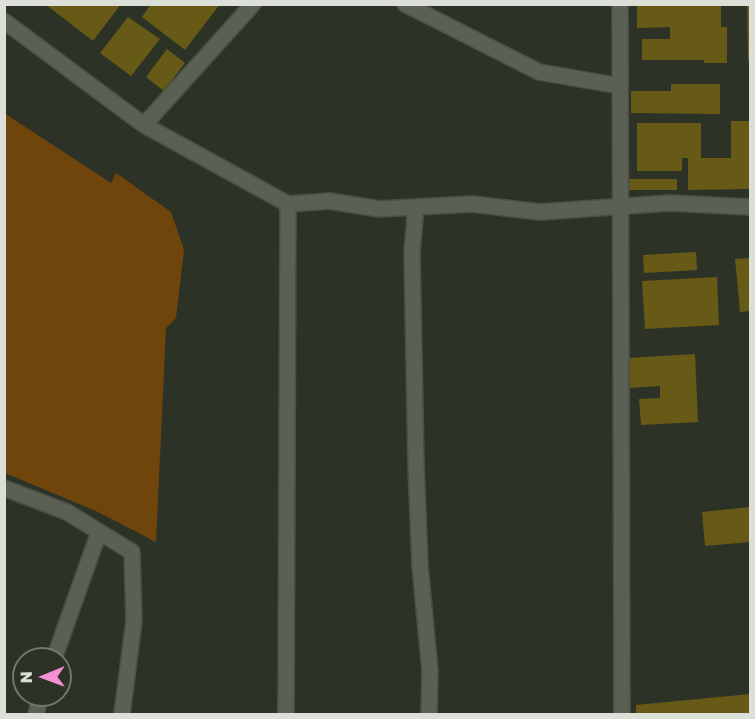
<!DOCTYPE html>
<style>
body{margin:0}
#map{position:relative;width:755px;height:719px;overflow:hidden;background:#2d3227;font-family:"Golos Text",sans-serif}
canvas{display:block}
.frame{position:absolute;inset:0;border:6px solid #dcdfd8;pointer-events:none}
.north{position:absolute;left:12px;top:647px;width:60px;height:60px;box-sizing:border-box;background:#2d3227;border:2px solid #73776e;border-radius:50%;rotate:269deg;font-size:16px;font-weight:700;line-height:24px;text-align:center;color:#dcdfd8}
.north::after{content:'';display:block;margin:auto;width:21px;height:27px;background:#f491d3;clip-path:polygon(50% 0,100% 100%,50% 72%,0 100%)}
</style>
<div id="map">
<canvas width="755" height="719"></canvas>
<div class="frame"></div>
<div class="north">N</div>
</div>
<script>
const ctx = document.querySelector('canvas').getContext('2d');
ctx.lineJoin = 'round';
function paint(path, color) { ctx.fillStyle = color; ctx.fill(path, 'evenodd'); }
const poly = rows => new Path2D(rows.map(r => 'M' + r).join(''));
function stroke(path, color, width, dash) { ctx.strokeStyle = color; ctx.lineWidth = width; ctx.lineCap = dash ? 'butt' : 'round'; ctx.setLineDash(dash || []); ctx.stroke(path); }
const green = poly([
 [4,113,111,183,116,173,171,212,184,250,176,318,166,328,156,542,96,511,5,473]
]);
const building = poly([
 [45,4,121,4,93,41],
 [151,4,220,4,185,50,142,17],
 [637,4,721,4,721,27,727,27,727,63,704,63,704,60,642,60,642,39,670,39,670,27,637,28],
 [747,4,750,4,750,61,748,61],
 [128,17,160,39,131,76,100,53],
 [167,49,185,63,164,91,146,77],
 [671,84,720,84,720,114,631,113,631,91,671,91],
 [731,121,750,121,750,189,688,190,688,158,682,158,682,171,637,171,637,123,701,123,701,158,731,158],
 [627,179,677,179,677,190,627,190],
 [696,252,697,270,644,273,643,255],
 [750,258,750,311,740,312,735,259],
 [717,277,719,325,645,329,642,281],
 [695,354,698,422,641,425,639,399,660,398,660,386,630,388,629,358],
 [750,507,750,542,705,546,702,512],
 [750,694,750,714,636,714,636,705]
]);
const minor = poly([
 [405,4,539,72,620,86],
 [620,4,622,714],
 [4,21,144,125,288,204,286,714],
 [144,125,253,4],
 [288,204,330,201,379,209,472,204,540,212,670,203,750,207],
 [416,207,412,252,416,464,420,566,430,671,429,714],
 [4,488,67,512,132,552,134,621,122,714],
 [54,659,99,532],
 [36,714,41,695]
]);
paint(green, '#70450b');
paint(building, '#675916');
stroke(minor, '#494d44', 18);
stroke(minor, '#5b6055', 15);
</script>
